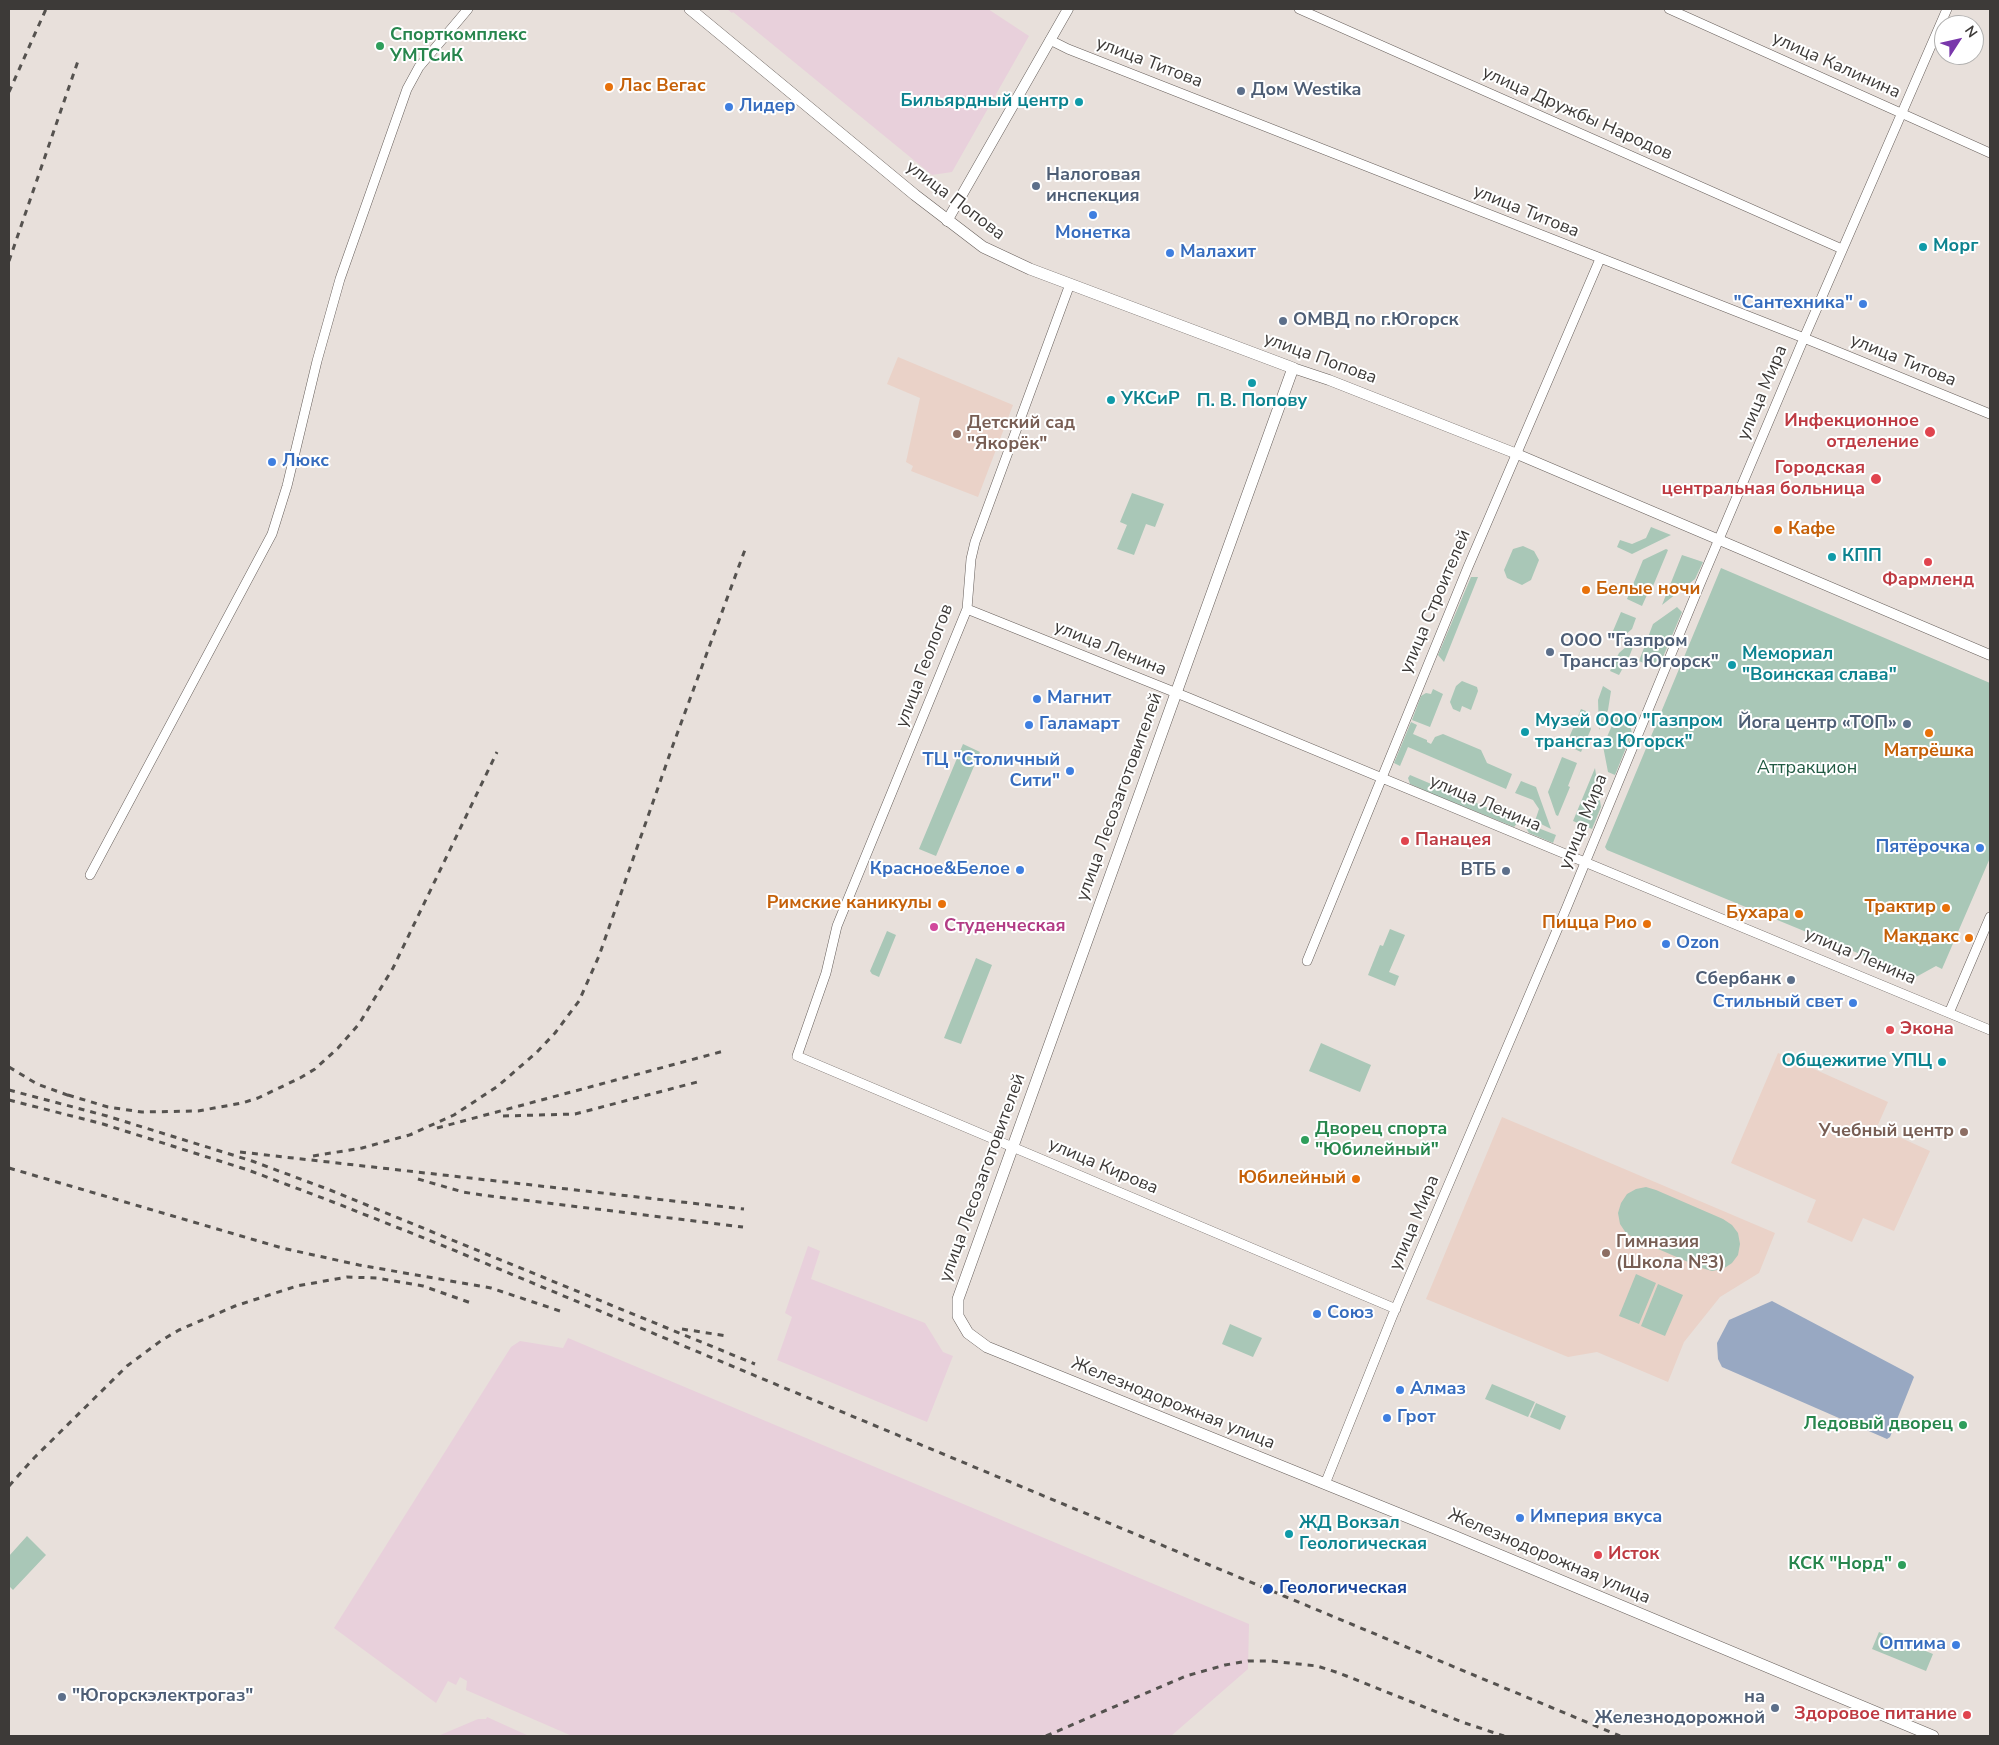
<!DOCTYPE html>
<meta charset="utf-8">
<style>
body{margin:0}
#map{position:relative;width:1999px;height:1745px;overflow:hidden;background:#e8e0db;font-family:"Nunito Sans",sans-serif}
canvas{display:block}
.frame{position:absolute;inset:0;border:10px solid #3d3a38;pointer-events:none}
.north{position:absolute;left:1934px;top:15px;width:50px;height:50px;box-sizing:border-box;background:#fff;border:1px solid #b1b0af;border-radius:50%;rotate:55deg;font-size:14px;font-weight:700;line-height:20px;text-align:center;color:#3d3a38}
.north::after{content:'';display:block;margin:auto;width:18px;height:22px;background:#7937ab;clip-path:polygon(50% 0,100% 100%,50% 72%,0 100%)}
</style>
<div id="map">
<canvas width="1999" height="1745"></canvas>
<div class="frame"></div>
<div class="north">N</div>
</div>
<script>
const ctx = document.querySelector('canvas').getContext('2d');
ctx.lineJoin = 'round';
function paint(path, color) { ctx.fillStyle = color; ctx.fill(path, 'evenodd'); }
const poly = rows => new Path2D(rows.map(r => 'M' + r).join(''));
function stroke(path, color, width, dash) { ctx.strokeStyle = color; ctx.lineWidth = width; ctx.lineCap = dash ? 'butt' : 'round'; ctx.setLineDash(dash || []); ctx.stroke(path); }
function write(font, color, halo, rows, align = 'center') {
  ctx.font = font + ' "Nunito Sans",sans-serif'; ctx.lineWidth = 4; ctx.setLineDash([]); ctx.textBaseline = 'middle'; ctx.strokeStyle = halo; ctx.fillStyle = color; for (const [text, x, y, turn = 0] of rows) {
    ctx.save(); ctx.translate(x, y); ctx.rotate((+turn || 0) * Math.PI / 180); ctx.textAlign = isNaN(turn) ? turn : align; if (halo) ctx.strokeText(text, 0, 0); ctx.fillText(text, 0, 0); ctx.restore();
  }
}
const industrial = poly([
 [727,9,988,9,1029,36,952,172,932,175,733,12,732,13],
 [808,1246,820,1251,811,1279,925,1323,943,1352,953,1356,927,1422,777,1360,792,1317,785,1313],
 [568,1338,1249,1624,1248,1669,1171,1736,572,1736,466,1690,467,1681,460,1677,456,1685,448,1681,436,1703,334,1628,511,1347,520,1341,563,1348],
 [487,1717,529,1736,438,1736,478,1719,486,1719]
]);
const education = poly([
 [898,357,1013,405,978,497,911,471,913,466,906,462,920,398,887,384],
 [1778,1053,1888,1102,1877,1127,1930,1151,1894,1231,1863,1218,1852,1242,1807,1222,1816,1200,1731,1163],
 [1502,1117,1775,1233,1759,1273,1720,1297,1684,1342,1668,1382,1597,1352,1568,1357,1426,1299]
]);
const green = poly([
 [1132,493,1164,504,1155,527,1146,524,1134,555,1117,549,1127,525,1120,522],
 [1651,527,1671,535,1632,554,1617,547,1620,540,1632,544,1646,538],
 [1523,546,1534,551,1539,560,1531,580,1522,585,1507,578,1504,570,1513,549],
 [1666,549,1668,550,1653,586,1651,586,1642,606,1627,599,1643,560],
 [1682,555,1703,562,1695,579,1662,605],
 [1721,568,1990,683,1990,858,1942,969,1936,966,1916,977,1607,850,1605,847],
 [1471,577,1478,577,1444,662,1438,655],
 [1677,607,1682,612,1663,657,1650,666,1639,661,1653,624],
 [1621,612,1636,618,1632,629,1618,641,1610,638],
 [1637,637,1629,657,1619,675,1610,671,1619,653],
 [1462,681,1477,687,1478,691,1471,710,1462,706,1460,712,1453,709,1450,702,1456,686],
 [1603,686,1611,691,1608,710,1599,730,1598,700],
 [1433,689,1443,694,1430,727,1412,720,1421,696,1426,693,1431,694],
 [1581,709,1588,712,1591,729,1581,752,1566,745],
 [1617,714,1628,719,1632,733,1615,775,1608,772,1603,746],
 [1411,722,1417,725,1413,734,1427,740,1427,742,1431,744,1435,737,1443,734,1481,750,1487,763,1512,774,1506,789,1408,747,1400,766,1394,763],
 [963,744,980,752,936,856,919,849],
 [1562,757,1577,763,1568,786,1570,787,1558,816,1556,815,1548,792],
 [1595,768,1601,807,1592,829,1573,821],
 [1410,775,1519,821,1514,827,1435,795,1410,784,1408,778],
 [1521,781,1536,787,1551,829,1535,821,1539,809,1533,800,1515,793],
 [1528,824,1556,835,1553,843,1529,833,1526,828],
 [1390,929,1405,935,1389,972,1399,976,1395,986,1368,975,1380,945,1383,946],
 [887,931,896,935,879,977,872,974,870,971],
 [976,958,992,965,961,1044,944,1038],
 [1321,1043,1371,1065,1360,1092,1309,1071],
 [1646,1187,1656,1190,1723,1219,1732,1225,1738,1233,1740,1244,1738,1255,1732,1263,1723,1269,1712,1271,1702,1268,1635,1239,1626,1233,1620,1224,1618,1213,1621,1203,1627,1194,1636,1189],
 [1636,1274,1656,1283,1639,1324,1619,1316],
 [1658,1284,1683,1295,1665,1336,1641,1326],
 [1230,1324,1262,1338,1253,1357,1222,1344],
 [1492,1384,1535,1402,1528,1417,1485,1399],
 [1536,1403,1566,1416,1560,1430,1530,1417],
 [27,1536,46,1555,13,1590,9,1586,9,1556],
 [1879,1632,1933,1654,1926,1671,1872,1649]
]);
const water = poly([
 [1772,1301,1912,1375,1914,1377,1890,1437,1887,1439,1722,1367,1718,1359,1717,1343,1729,1320]
]);
const minor = poly([
 [1299,9,1842,249],
 [1669,9,1990,153],
 [1050,40,1068,49,1804,338,1990,414],
 [1070,284,975,542,971,559,967,609,837,926,826,973,797,1056,1396,1309],
 [967,609,1189,698,1990,1030],
 [90,875,272,534,287,486,317,361,340,279,407,89,419,67,468,9],
 [1307,961,1468,567,1600,259],
 [1949,1013,1990,917],
 [1325,1484,1392,1317,1566,909,1700,584,1804,338,1947,9]
]);
const tertiary = poly([
 [947,221,1068,9],
 [1293,368,1329,380,1517,454,1990,655]
]);
const secondary = poly([
 [690,9,915,195,983,247,1030,269,1293,368,958,1299,958,1316,968,1333,987,1347,1454,1536,1933,1736]
]);
const rail = poly([
 [9,92,46,9],
 [9,261,79,58],
 [9,1067,37,1084,73,1097],
 [9,1090,107,1116,252,1161,330,1190,755,1364],
 [68,1095,108,1107,142,1112,198,1111,242,1103,258,1098,300,1078,315,1069,338,1048,359,1024,393,968,497,752],
 [9,1100,103,1124,248,1170,328,1200,439,1244,1620,1736],
 [503,1116,575,1114,701,1081],
 [437,1128,724,1051],
 [407,1136,454,1115,498,1086,537,1052,555,1033,579,1001,599,956,673,745,746,547],
 [240,1152,744,1209],
 [313,1156,362,1148,413,1134],
 [9,1168,282,1248,359,1265,491,1288,560,1311],
 [418,1179,463,1192,482,1195,743,1227],
 [682,1329,727,1336],
 [9,1486,34,1458,127,1366,162,1340,179,1330,235,1306,297,1286,347,1277,377,1278,423,1286,474,1304],
 [1046,1736,1186,1676,1225,1665,1248,1661,1271,1661,1317,1666,1339,1673,1462,1722,1504,1736]
]);
const markers = [
 [380,46,5,"#2e9e5b"],
 [609,87,5,"#e8710a"],
 [1241,91,5,"#5c6f8a"],
 [1079,102,5,"#0f9aa8"],
 [729,107,5,"#3f7fe0"],
 [1036,186,5,"#5c6f8a"],
 [1093,215,5,"#3f7fe0"],
 [1923,247,5,"#0f9aa8"],
 [1170,253,5,"#3f7fe0"],
 [1863,304,5,"#3f7fe0"],
 [1283,321,5,"#5c6f8a"],
 [1252,383,5,"#0f9aa8"],
 [1111,400,5,"#0f9aa8"],
 [1930,432,6,"#e0444e"],
 [957,434,5,"#8d6e63"],
 [272,462,5,"#3f7fe0"],
 [1876,479,6,"#e0444e"],
 [1778,530,5,"#e8710a"],
 [1832,557,5,"#0f9aa8"],
 [1928,562,5,"#e0444e"],
 [1586,590,5,"#e8710a"],
 [1550,652,5,"#5c6f8a"],
 [1732,665,5,"#0f9aa8"],
 [1037,699,5,"#3f7fe0"],
 [1907,724,5,"#5c6f8a"],
 [1029,725,5,"#3f7fe0"],
 [1525,732,5,"#0f9aa8"],
 [1929,733,5,"#e8710a"],
 [1070,771,5,"#3f7fe0"],
 [1405,841,5,"#e0444e"],
 [1980,848,5,"#3f7fe0"],
 [1020,870,5,"#3f7fe0"],
 [1506,871,5,"#5c6f8a"],
 [942,904,5,"#e8710a"],
 [1946,908,5,"#e8710a"],
 [1799,914,5,"#e8710a"],
 [1647,924,5,"#e8710a"],
 [934,927,5,"#d1479c"],
 [1969,938,5,"#e8710a"],
 [1666,944,5,"#3f7fe0"],
 [1791,980,5,"#5c6f8a"],
 [1853,1003,5,"#3f7fe0"],
 [1890,1030,5,"#e0444e"],
 [1942,1062,5,"#0f9aa8"],
 [1964,1132,5,"#8d6e63"],
 [1305,1140,5,"#2e9e5b"],
 [1356,1179,5,"#e8710a"],
 [1606,1253,5,"#8d6e63"],
 [1317,1314,5,"#3f7fe0"],
 [1400,1390,5,"#3f7fe0"],
 [1387,1418,5,"#3f7fe0"],
 [1963,1425,5,"#2e9e5b"],
 [1520,1518,5,"#3f7fe0"],
 [1289,1534,5,"#0f9aa8"],
 [1598,1555,5,"#e0444e"],
 [1902,1565,5,"#2e9e5b"],
 [1268,1589,6,"#1a4fb4"],
 [1956,1645,5,"#3f7fe0"],
 [62,1697,5,"#5c6f8a"],
 [1775,1708,5,"#5c6f8a"],
 [1967,1715,5,"#e0444e"]
];
const leisureNames = [
 ["Спорткомплекс",390,36],
 ["УМТСиК",390,57],
 ["Дворец спорта",1315,1130],
 ["\"Юбилейный\"",1315,1151],
 ["Ледовый дворец",1953,1425,"right"],
 ["КСК \"Норд\"",1892,1565,"right"]
];
const streetNames = [
 ["улица Титова",1149,63,21],
 ["улица Калинина",1836,66,24],
 ["улица Дружбы Народов",1577,114,24],
 ["улица Попова",955,201,37],
 ["улица Титова",1526,212,22],
 ["улица Попова",1320,359,20],
 ["улица Титова",1903,361,22],
 ["улица Мира",1763,393,-67],
 ["улица Строителей",1436,602,-67],
 ["улица Ленина",1110,649,22],
 ["улица Геологов",925,666,-69],
 ["улица Лесозаготовителей",1120,797,-70],
 ["улица Ленина",1485,804,23],
 ["улица Мира",1584,822,-68],
 ["улица Ленина",1860,957,23],
 ["улица Кирова",1103,1167,23],
 ["улица Лесозаготовителей",983,1178,-70],
 ["улица Мира",1415,1223,-67],
 ["Железнодорожная улица",1173,1404,22],
 ["Железнодорожная улица",1549,1557,23]
];
const foodNames = [
 ["Лас Вегас",619,87,"left"],
 ["Кафе",1788,530,"left"],
 ["Белые ночи",1596,590,"left"],
 ["Матрёшка",1929,752,"center"],
 ["Римские каникулы",932,904],
 ["Трактир",1936,908],
 ["Бухара",1789,914],
 ["Пицца Рио",1637,924],
 ["Макдакс",1959,938],
 ["Юбилейный",1346,1179]
];
const serviceNames = [
 ["Дом Westika",1251,91],
 ["Налоговая",1046,176],
 ["инспекция",1046,197],
 ["ОМВД по г.Югорск",1293,321],
 ["ООО \"Газпром",1560,642],
 ["Трансгаз Югорск\"",1560,663],
 ["Йога центр «ТОП»",1897,724,"right"],
 ["ВТБ",1496,871,"right"],
 ["Сбербанк",1781,980,"right"],
 ["\"Югорскэлектрогаз\"",72,1697],
 ["на",1765,1698,"right"],
 ["Железнодорожной",1765,1719,"right"]
];
const cultureNames = [
 ["Бильярдный центр",1069,102,"right"],
 ["Морг",1933,247],
 ["УКСиР",1121,400],
 ["П. В. Попову",1252,402,"center"],
 ["КПП",1842,557],
 ["Мемориал",1742,655],
 ["\"Воинская слава\"",1742,676],
 ["Музей ООО \"Газпром",1535,722],
 ["трансгаз Югорск\"",1535,743],
 ["Общежитие УПЦ",1932,1062,"right"],
 ["ЖД Вокзал",1299,1524],
 ["Геологическая",1299,1545]
];
const shopNames = [
 ["Лидер",739,107],
 ["Монетка",1093,234,"center"],
 ["Малахит",1180,253],
 ["\"Сантехника\"",1853,304,"right"],
 ["Люкс",282,462],
 ["Магнит",1047,699],
 ["Галамарт",1039,725],
 ["ТЦ \"Столичный",1060,761,"right"],
 ["Сити\"",1060,782,"right"],
 ["Пятёрочка",1970,848,"right"],
 ["Красное&Белое",1010,870,"right"],
 ["Ozon",1676,944],
 ["Стильный свет",1843,1003,"right"],
 ["Союз",1327,1314],
 ["Алмаз",1410,1390],
 ["Грот",1397,1418],
 ["Империя вкуса",1530,1518],
 ["Оптима",1946,1645,"right"]
];
const healthNames = [
 ["Инфекционное",1919,422],
 ["отделение",1919,443],
 ["Городская",1865,469],
 ["центральная больница",1865,490],
 ["Фармленд",1928,581,"center"],
 ["Панацея",1415,841,"left"],
 ["Экона",1900,1030,"left"],
 ["Исток",1608,1555,"left"],
 ["Здоровое питание",1957,1715]
];
const educationNames = [
 ["Детский сад",967,424],
 ["\"Якорёк\"",967,445],
 ["Учебный центр",1954,1132,"right"],
 ["Гимназия",1616,1243],
 ["(Школа №3)",1616,1264]
];
const parkNames = [
 ["Аттракцион",1807,769]
];
const hotelNames = [
 ["Студенческая",944,927]
];
const transitNames = [
 ["Геологическая",1279,1589]
];
paint(industrial, '#e8d0db');
paint(education, '#ead2c8');
paint(green, '#a9c7b7');
paint(water, '#98a8c2');
stroke(minor, '#675f5b', 10);
stroke(tertiary, '#675f5b', 11);
stroke(secondary, '#675f5b', 12);
stroke(minor, '#fff', 9);
stroke(tertiary, '#fff', 10);
stroke(secondary, '#fff', 11);
stroke(rail, '#55524f', 3, [6, 6]);
for (const [x, y, r, color] of markers) { const dot = new Path2D(); dot.arc(x, y, r, 0, 2 * Math.PI); ctx.fillStyle = color; ctx.fill(dot); stroke(dot, '#fff', 2); }
write('bold 18px', '#27864d', '#fff', leisureNames, 'left');
write('18px', '#3d3a38', '#fff', streetNames);
write('bold 18px', '#c56008', '#fff', foodNames, 'right');
write('bold 18px', '#4e5e75', '#fff', serviceNames, 'left');
write('bold 18px', '#0d838f', '#fff', cultureNames, 'left');
write('bold 18px', '#366cbe', '#fff', shopNames, 'left');
write('bold 18px', '#be3a42', '#fff', healthNames, 'right');
write('bold 18px', '#785e54', '#fff', educationNames, 'left');
write('18px', '#205a42', '#fff', parkNames);
write('bold 18px', '#b23c85', '#fff', hotelNames, 'left');
write('bold 18px', '#164399', '#fff', transitNames, 'left');
</script>
